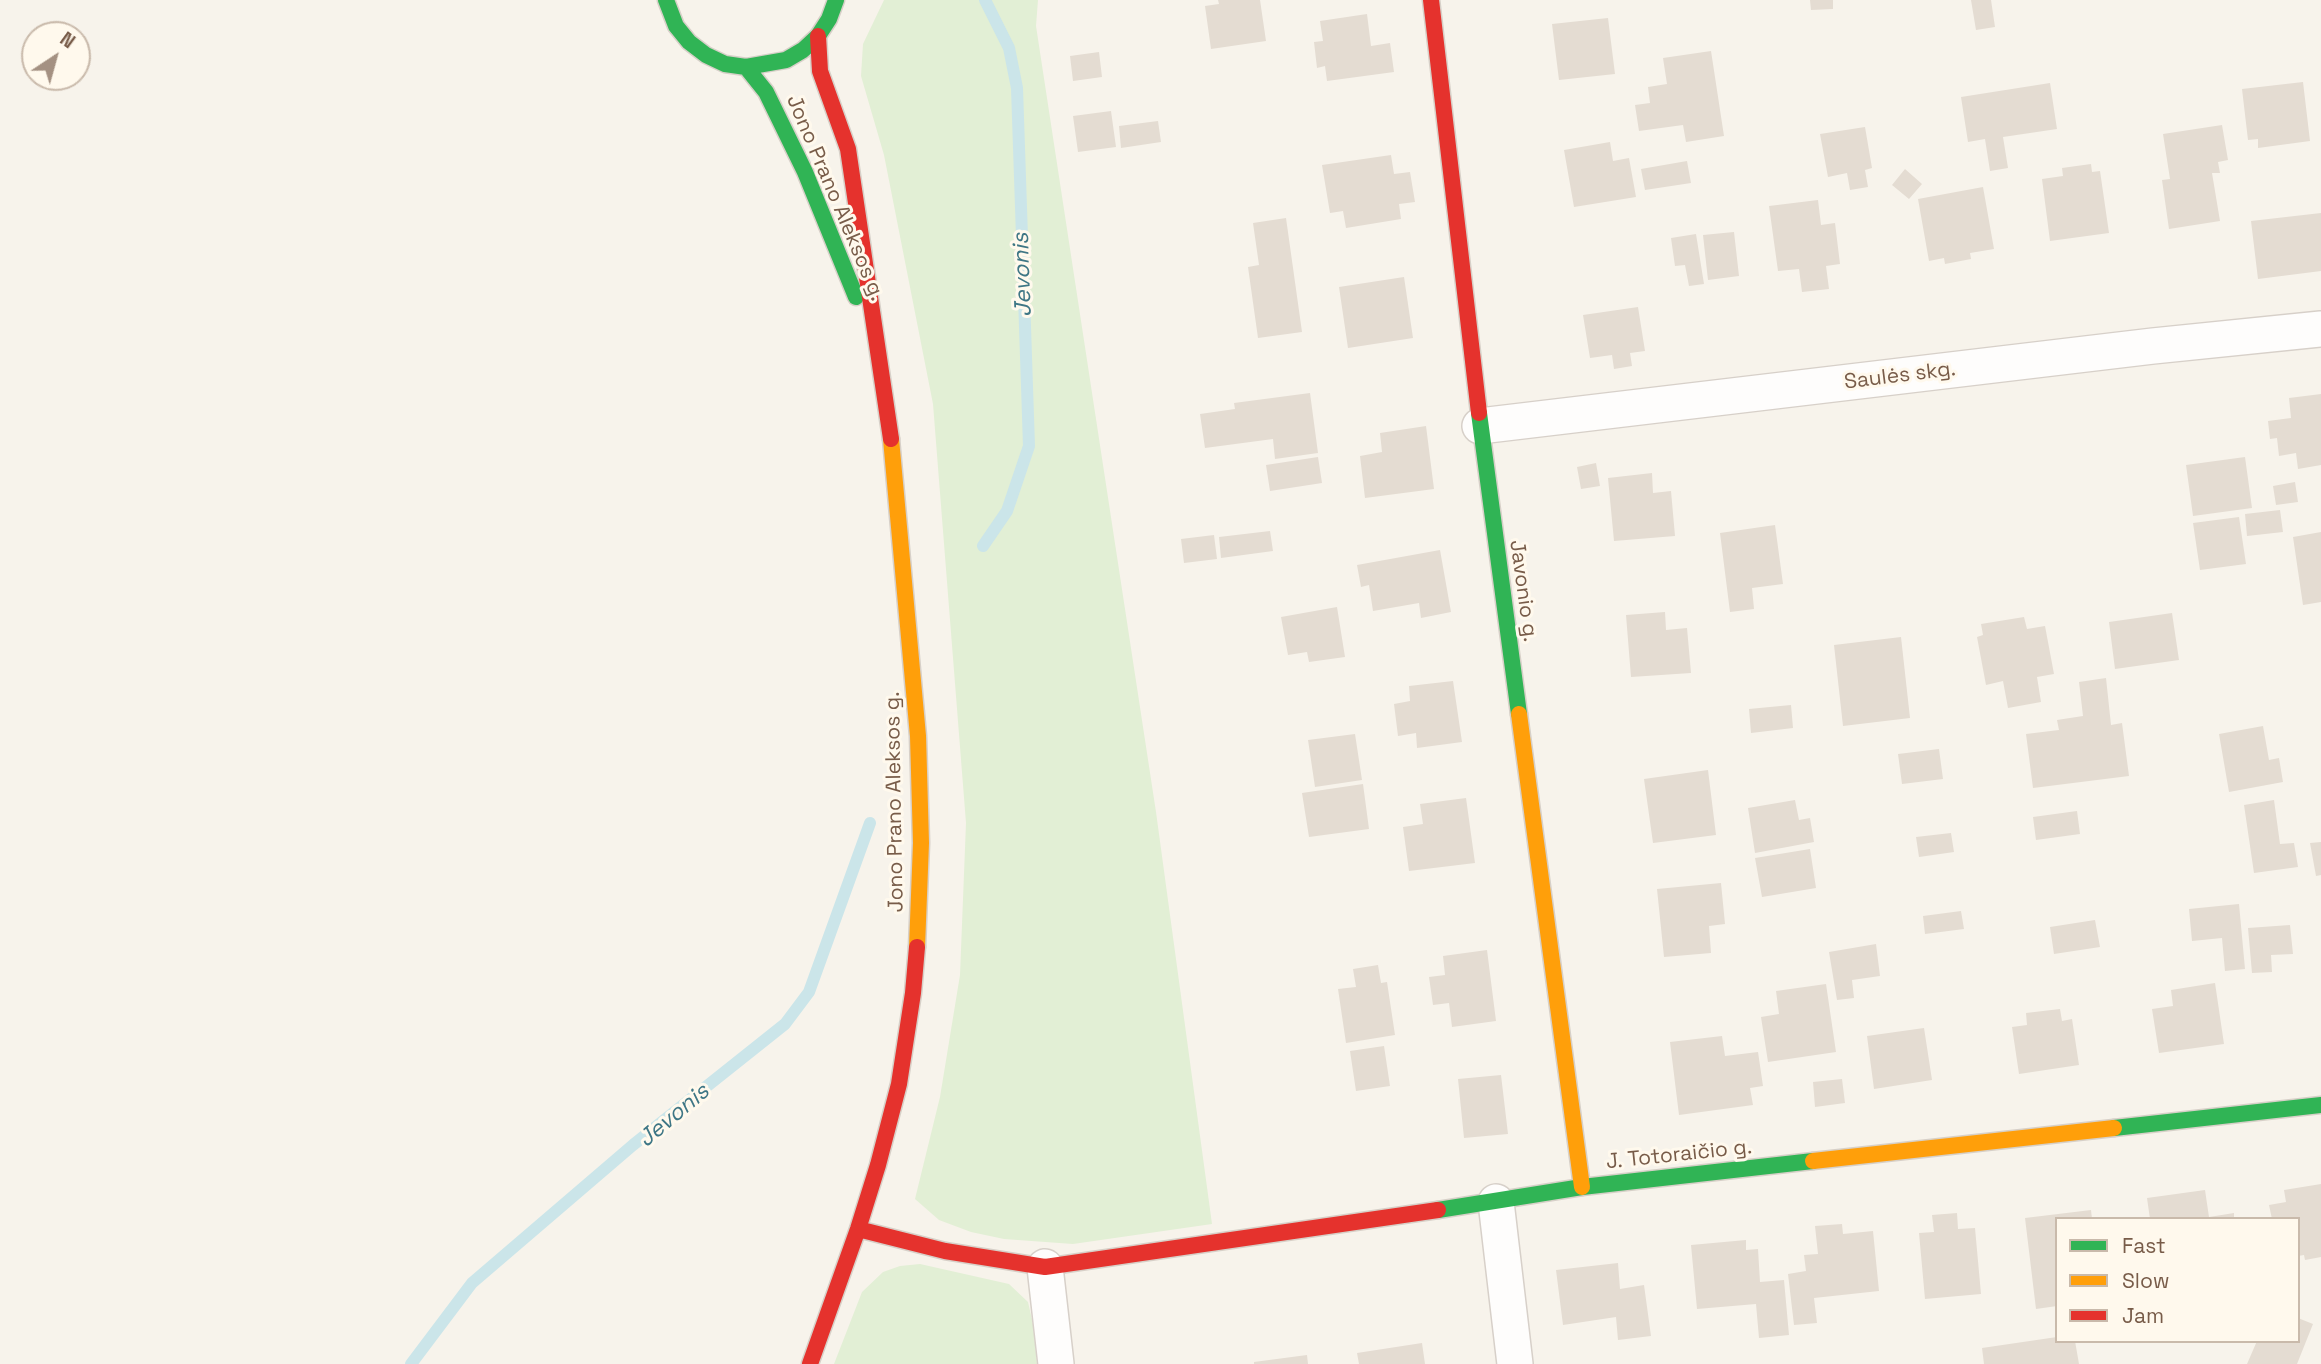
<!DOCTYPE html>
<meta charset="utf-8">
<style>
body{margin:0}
#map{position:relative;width:2321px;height:1364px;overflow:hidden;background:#f7f3eb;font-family:"Space Grotesk",sans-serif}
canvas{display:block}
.legend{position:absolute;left:2055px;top:1217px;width:245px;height:126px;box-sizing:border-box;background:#fff9ed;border:2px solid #c9baab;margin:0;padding:9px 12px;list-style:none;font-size:21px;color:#785c49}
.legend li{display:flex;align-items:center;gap:14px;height:35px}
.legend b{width:35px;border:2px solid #c9baab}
.north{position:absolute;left:21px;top:21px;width:70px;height:70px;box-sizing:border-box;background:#fff9ed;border:2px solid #c9baab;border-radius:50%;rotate:36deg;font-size:19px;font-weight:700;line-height:28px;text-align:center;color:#785c49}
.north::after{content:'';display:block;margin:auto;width:24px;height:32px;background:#a49182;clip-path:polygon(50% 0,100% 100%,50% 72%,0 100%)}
</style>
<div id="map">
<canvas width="2321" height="1364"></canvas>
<ul class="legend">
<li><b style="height:9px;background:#30b455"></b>Fast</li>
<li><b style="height:9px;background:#ff9f0a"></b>Slow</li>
<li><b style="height:9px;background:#e5322d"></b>Jam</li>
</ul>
<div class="north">N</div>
</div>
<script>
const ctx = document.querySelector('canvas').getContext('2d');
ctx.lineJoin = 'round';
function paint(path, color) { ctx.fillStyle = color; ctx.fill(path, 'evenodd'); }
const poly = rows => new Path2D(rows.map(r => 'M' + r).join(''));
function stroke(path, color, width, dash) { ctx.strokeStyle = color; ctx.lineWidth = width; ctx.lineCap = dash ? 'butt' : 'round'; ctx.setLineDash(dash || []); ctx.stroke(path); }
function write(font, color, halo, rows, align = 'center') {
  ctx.font = font + ' "Space Grotesk",sans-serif'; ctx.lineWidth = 6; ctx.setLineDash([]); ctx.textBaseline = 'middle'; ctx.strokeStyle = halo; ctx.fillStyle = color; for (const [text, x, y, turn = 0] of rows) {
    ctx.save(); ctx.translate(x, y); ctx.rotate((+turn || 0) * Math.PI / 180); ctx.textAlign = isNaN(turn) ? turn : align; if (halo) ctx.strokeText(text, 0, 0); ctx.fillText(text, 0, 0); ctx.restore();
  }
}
const green = poly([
 [884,0,1038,0,1036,26,1156,812,1212,1224,1073,1244,1004,1239,971,1232,939,1220,915,1199,940,1097,960,975,966,823,933,404,884,155,861,76,863,44],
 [920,1264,1009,1284,1028,1302,1033,1324,1037,1364,834,1364,862,1292,883,1272,900,1266]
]);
const stream = poly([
 [983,546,1007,511,1029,446,1017,88,1009,48,985,0],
 [411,1364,472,1283,633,1145,785,1024,809,992,870,823]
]);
const building = poly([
 [1218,0,1260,0,1266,41,1211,49,1205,6,1219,4],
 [1810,0,1833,0,1833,9,1811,10],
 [1971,0,1991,0,1995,27,1976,30],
 [1367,14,1371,46,1390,43,1394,72,1327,81,1325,66,1317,68,1314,42,1323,41,1320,21],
 [1608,18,1615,74,1559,80,1552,24],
 [1711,51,1724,136,1686,142,1683,125,1639,131,1635,105,1650,103,1648,87,1667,84,1663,58],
 [1099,52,1102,77,1073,81,1070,56],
 [2303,82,2310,141,2258,148,2258,139,2248,140,2242,89],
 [2050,83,2057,129,2003,137,2008,168,1990,171,1985,139,1968,142,1961,97],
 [1111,111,1116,147,1078,152,1073,116],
 [1158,121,1161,142,1121,148,1119,126],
 [2222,125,2228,160,2218,162,2220,173,2212,173,2220,221,2169,229,2162,180,2170,179,2163,134],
 [1865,127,1872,168,1865,170,1868,187,1850,190,1847,173,1828,177,1820,134],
 [1610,142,1613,161,1629,158,1636,197,1574,207,1564,150],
 [1391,155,1394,174,1410,172,1415,202,1399,204,1401,219,1346,228,1343,211,1330,213,1322,165],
 [1687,161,1691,183,1645,190,1641,169],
 [2091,164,2092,172,2100,171,2109,233,2050,241,2042,179,2063,176,2062,168],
 [1905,169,1922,184,1909,199,1892,185],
 [1983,187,1994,249,1970,253,1971,259,1945,264,1944,258,1929,261,1918,199],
 [1818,200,1821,225,1835,223,1840,264,1826,266,1829,289,1802,292,1799,269,1778,271,1769,206],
 [2321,213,2321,271,2258,279,2251,221],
 [1286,218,1302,332,1258,338,1248,267,1259,265,1253,223],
 [1734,232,1739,276,1708,280,1703,235],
 [1696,234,1704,284,1689,286,1685,265,1675,266,1671,238],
 [1404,277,1413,338,1348,348,1339,287],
 [1638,307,1645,351,1630,353,1632,366,1614,369,1612,355,1590,358,1583,315],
 [1310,393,1318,453,1275,459,1273,439,1205,448,1200,414,1235,409,1234,403],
 [2321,394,2321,465,2298,469,2296,453,2279,456,2277,438,2270,439,2268,421,2291,418,2289,398],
 [1426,426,1434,489,1365,498,1360,456,1382,452,1380,433],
 [1318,457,1322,483,1270,491,1266,465],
 [2245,457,2252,508,2193,516,2186,465],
 [1596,463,1600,486,1581,489,1577,467],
 [1652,473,1653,493,1671,491,1675,536,1614,541,1608,478],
 [2295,482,2298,502,2276,505,2273,486],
 [2280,510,2283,532,2247,536,2245,514],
 [2239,517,2246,564,2200,570,2193,523],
 [1775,525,1783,584,1752,588,1754,609,1730,612,1720,533],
 [1270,531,1273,551,1221,558,1219,537],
 [2321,532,2321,602,2303,605,2293,537],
 [1214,535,1217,559,1184,563,1181,539],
 [1440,550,1451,612,1421,618,1419,603,1373,611,1369,585,1361,587,1357,565],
 [1337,607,1345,657,1309,662,1307,652,1288,655,1281,617],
 [1665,612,1666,630,1687,628,1691,673,1631,677,1626,615],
 [2172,613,2179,660,2115,669,2109,622],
 [2024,617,2027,629,2045,626,2054,674,2037,677,2041,702,2008,708,2003,681,1986,685,1977,637,1983,635,1981,624],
 [1901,637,1910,718,1843,726,1834,645],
 [2106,678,2111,725,2122,723,2129,776,2033,788,2026,734,2059,730,2057,720,2083,716,2079,682],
 [1453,681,1462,742,1417,748,1416,733,1398,736,1394,704,1410,701,1409,686],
 [1791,705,1793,728,1751,733,1749,709],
 [2263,726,2269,760,2279,758,2283,782,2229,792,2219,734],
 [1355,734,1362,780,1315,787,1308,740],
 [1939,749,1943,779,1902,784,1898,754],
 [1708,770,1716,835,1653,843,1644,779],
 [1363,784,1369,829,1309,837,1302,793],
 [1466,798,1475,863,1409,871,1403,827,1423,824,1420,804],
 [1795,800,1799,820,1810,818,1814,842,1755,853,1748,808],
 [2274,800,2280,844,2294,843,2298,867,2254,873,2244,805],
 [2077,811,2080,834,2036,840,2033,817],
 [1951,833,1954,852,1919,857,1916,837],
 [2321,842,2321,875,2316,876,2310,843],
 [1810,849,1816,888,1762,897,1755,858],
 [1721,883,1725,924,1709,926,1711,953,1664,957,1657,889],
 [2239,904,2245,969,2225,971,2222,938,2192,941,2189,909],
 [1961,911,1964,929,1925,934,1923,916],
 [2095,920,2100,947,2054,954,2050,927],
 [2290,925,2293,954,2271,955,2272,972,2252,973,2248,928],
 [1876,944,1880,976,1852,980,1854,998,1837,1000,1829,952],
 [1487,950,1496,1021,1452,1027,1449,1003,1433,1005,1429,977,1445,975,1443,956],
 [1378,965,1381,983,1387,982,1395,1035,1346,1043,1338,989,1356,987,1353,969],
 [2215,983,2224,1044,2159,1053,2152,1009,2173,1006,2171,990],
 [1826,984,1836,1052,1768,1062,1761,1017,1779,1014,1776,991],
 [2060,1009,2062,1021,2072,1019,2079,1065,2019,1074,2012,1027,2027,1025,2026,1013],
 [1924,1028,1932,1080,1874,1089,1867,1036],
 [1722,1036,1725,1056,1758,1052,1763,1086,1750,1088,1753,1105,1679,1115,1670,1042],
 [1384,1046,1390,1086,1356,1091,1350,1051],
 [1501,1075,1508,1134,1464,1138,1458,1079],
 [1842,1079,1845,1103,1815,1107,1813,1082],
 [2321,1184,2321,1257,2305,1260,2304,1255,2298,1256,2298,1219,2272,1219,2269,1205,2286,1202,2284,1190],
 [2205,1190,2209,1217,2234,1213,2234,1219,2150,1219,2147,1198],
 [2091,1210,2092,1219,2057,1219,2057,1306,2036,1309,2025,1218],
 [1957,1213,1958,1229,1975,1228,1981,1294,1925,1299,1919,1233,1934,1232,1932,1215],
 [1842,1224,1843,1234,1873,1231,1879,1291,1814,1298,1817,1323,1794,1325,1788,1274,1806,1271,1804,1255,1818,1254,1815,1226],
 [1746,1240,1746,1250,1758,1249,1760,1282,1784,1280,1789,1335,1759,1338,1756,1304,1697,1309,1691,1245],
 [1618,1263,1620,1289,1644,1285,1651,1336,1618,1340,1616,1317,1563,1325,1556,1270],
 [2298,1318,2313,1324,2297,1364,2247,1364,2257,1341,2298,1341],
 [2057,1337,2057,1341,2075,1341,2079,1364,1984,1364,1982,1348],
 [1422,1343,1425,1364,1359,1364,1357,1353],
 [1307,1355,1308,1364,1254,1364,1254,1362]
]);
const street = poly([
 [1480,426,2153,346,2321,329],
 [1496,1202,1515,1364],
 [1045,1267,1056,1364]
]);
const fast = poly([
 [666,0,676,26,689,42,706,55,725,64,746,67,786,60,803,50,818,36,829,19,836,0],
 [746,67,766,92,805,172,856,297],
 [1479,413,1519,714],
 [2114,1128,2321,1105],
 [1438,1210,1582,1187,1813,1161]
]);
const slow = poly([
 [891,439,918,736,921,843,917,947],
 [1519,714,1582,1187],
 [1813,1161,2114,1128]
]);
const jam = poly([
 [1431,0,1479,413],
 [818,36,820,71,848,149,891,439],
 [858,1229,945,1251,1045,1267,1438,1210],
 [810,1364,858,1229,878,1165,899,1084,913,993,917,947]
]);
const streetNames = [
 ["Jono Prano Aleksos g.",835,198,67],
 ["Saulės skg.",1900,376,-7],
 ["Javonio g.",1523,591,82],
 ["Jono Prano Aleksos g.",895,802,-91],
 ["J. Totoraičio g.",1679,1155,-6]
];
const waterNames = [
 ["Jevonis",1023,275,-92],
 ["Jevonis",674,1116,-40]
];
paint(green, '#e2efd5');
stroke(stream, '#cbe5e9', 12);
paint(building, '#e4dcd2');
stroke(street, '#d7d0c9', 38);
stroke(fast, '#d7d0c8', 19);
stroke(slow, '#d7d0c8', 19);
stroke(jam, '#d7d0c8', 19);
stroke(street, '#fefdfc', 35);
stroke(fast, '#30b455', 16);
stroke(slow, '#ff9f0a', 16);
stroke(jam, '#e5322d', 16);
write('21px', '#785c49', '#fff9ed', streetNames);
write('italic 23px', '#3e7685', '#fff9ed', waterNames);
</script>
